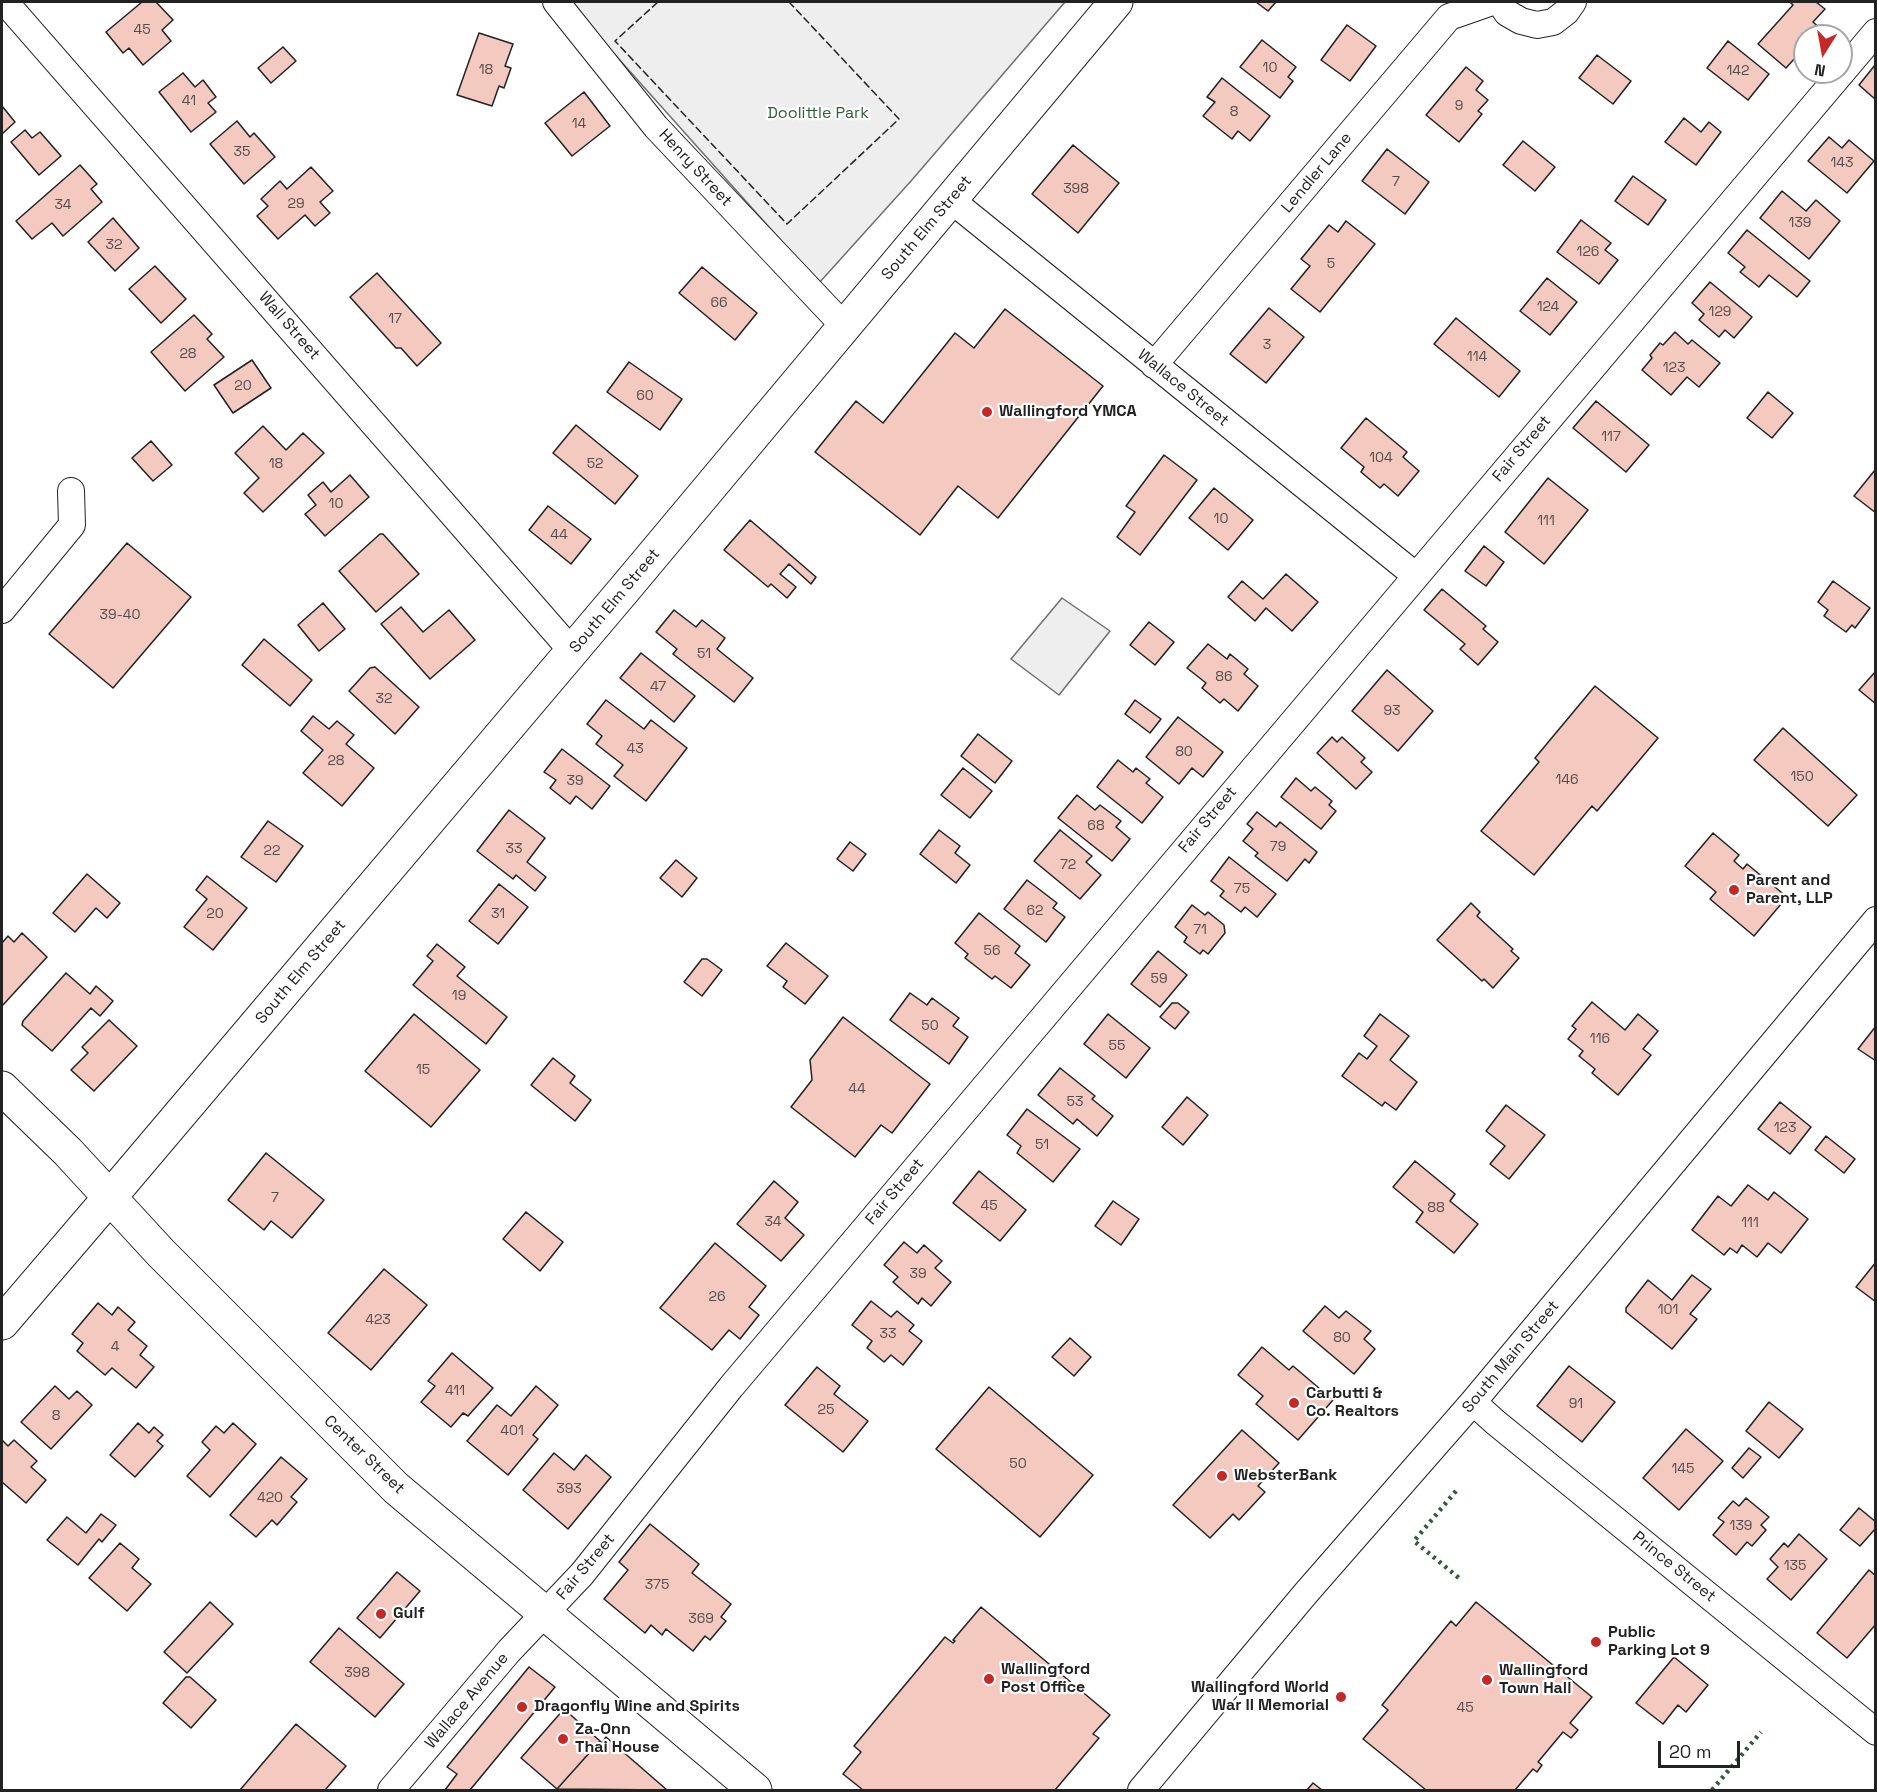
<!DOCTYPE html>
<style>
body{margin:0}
#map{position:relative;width:1877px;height:1792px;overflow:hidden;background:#fff;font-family:"Space Grotesk",sans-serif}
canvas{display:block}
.frame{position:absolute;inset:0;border:3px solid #222;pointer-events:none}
.north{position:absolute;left:1793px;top:24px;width:60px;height:60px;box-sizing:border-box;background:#fff;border:2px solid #a7a7a7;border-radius:50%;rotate:191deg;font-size:16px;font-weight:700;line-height:24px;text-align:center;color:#222}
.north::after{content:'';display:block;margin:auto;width:21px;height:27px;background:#c62828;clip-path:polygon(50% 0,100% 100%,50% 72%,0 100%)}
.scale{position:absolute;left:1658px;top:1741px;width:82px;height:27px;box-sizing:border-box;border:3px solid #222;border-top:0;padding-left:8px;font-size:18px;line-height:21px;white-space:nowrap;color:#222;-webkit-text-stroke:4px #fff;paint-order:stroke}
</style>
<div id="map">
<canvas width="1877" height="1792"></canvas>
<div class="frame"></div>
<div class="north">N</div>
<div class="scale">20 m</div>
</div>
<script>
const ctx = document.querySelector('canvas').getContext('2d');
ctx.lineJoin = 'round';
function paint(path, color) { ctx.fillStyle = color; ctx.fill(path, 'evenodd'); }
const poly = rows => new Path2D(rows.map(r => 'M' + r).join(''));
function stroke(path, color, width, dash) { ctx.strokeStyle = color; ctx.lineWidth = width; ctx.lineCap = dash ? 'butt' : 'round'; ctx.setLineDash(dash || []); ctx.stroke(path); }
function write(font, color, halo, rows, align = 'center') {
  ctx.font = font + ' "Space Grotesk",sans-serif'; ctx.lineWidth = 4.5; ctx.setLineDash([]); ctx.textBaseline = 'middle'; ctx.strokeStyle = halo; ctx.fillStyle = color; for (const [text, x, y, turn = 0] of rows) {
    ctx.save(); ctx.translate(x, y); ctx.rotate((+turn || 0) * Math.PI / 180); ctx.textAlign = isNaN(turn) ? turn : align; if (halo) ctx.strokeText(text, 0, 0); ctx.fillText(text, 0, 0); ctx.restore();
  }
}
const green = poly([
 [573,2,1065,2,911,181,819,283,609,48,573,2],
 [1062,598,1110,631,1059,695,1011,659,1062,598]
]);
const building = poly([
 [142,2,156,2,173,20,162,30,171,41,143,65,129,48,123,53,106,32,142,2],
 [1256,2,1276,2,1268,11,1256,2],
 [1790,2,1816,2,1825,9,1813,22,1821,29,1814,36,1805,36,1805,47,1786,68,1758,44,1793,5,1790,2],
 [1347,25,1376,46,1350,81,1321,60,1347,25],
 [479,33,513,44,505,66,511,68,504,88,499,86,492,106,457,95,479,33],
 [1262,40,1296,67,1288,77,1293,81,1280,98,1240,67,1262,40],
 [1728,41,1769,74,1748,100,1707,68,1728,41],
 [283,47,296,61,271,83,258,68,283,47],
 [1597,55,1631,81,1613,104,1579,78,1597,55],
 [1875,65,1876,66,1876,100,1859,85,1875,65],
 [1466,67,1483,81,1476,90,1488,100,1478,111,1482,114,1459,142,1426,115,1466,67],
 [183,73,195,87,203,80,216,97,208,103,216,112,191,132,159,92,183,73],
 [1222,78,1270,116,1250,141,1238,131,1232,139,1203,116,1215,102,1207,97,1222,78],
 [584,92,610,126,572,156,545,123,584,92],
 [2,106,15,122,2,134,2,106],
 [1684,118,1701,132,1709,122,1721,132,1696,165,1665,142,1684,118],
 [237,121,250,137,254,133,275,157,244,184,210,144,237,121],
 [25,130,32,138,40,132,61,156,39,175,11,142,25,130],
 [1829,137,1842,148,1849,140,1874,161,1847,193,1808,161,1829,137],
 [1523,141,1555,167,1535,191,1503,165,1523,141],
 [1073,145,1119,183,1078,233,1032,194,1073,145],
 [1387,149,1429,182,1405,214,1362,181,1387,149],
 [80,165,97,184,91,189,102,202,63,236,52,223,32,239,16,221,80,165],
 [311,167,333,191,320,202,330,213,315,226,305,215,278,239,257,216,268,206,261,199,280,181,287,189,311,167],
 [1633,176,1666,200,1648,225,1615,201,1633,176],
 [1782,191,1806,211,1816,200,1840,221,1809,259,1760,218,1782,191],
 [113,218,139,248,115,271,88,242,113,218],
 [1581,220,1611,243,1605,250,1618,260,1599,284,1557,252,1581,220],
 [1346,221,1375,244,1320,312,1291,289,1310,266,1301,259,1329,225,1338,232,1346,221],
 [1747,230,1810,281,1797,297,1769,275,1759,287,1740,272,1745,267,1728,253,1747,230],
 [155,266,186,299,161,323,129,289,155,266],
 [702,267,757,313,735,340,679,293,702,267],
 [377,273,441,343,417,366,401,348,396,348,350,297,377,273],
 [1547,278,1577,302,1550,335,1520,311,1547,278],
 [1710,282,1752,317,1734,338,1725,330,1719,337,1699,320,1704,314,1692,303,1710,282],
 [1269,308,1304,337,1266,383,1230,354,1269,308],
 [1005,309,1103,386,998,518,958,486,920,535,815,452,856,401,883,423,955,333,974,348,1005,309],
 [194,315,212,334,207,339,224,357,185,391,151,352,194,315],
 [1456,318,1520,371,1499,397,1434,344,1456,318],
 [1675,332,1688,344,1692,340,1720,363,1699,387,1687,377,1671,395,1642,370,1652,358,1650,355,1660,343,1663,345,1675,332],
 [252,360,271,388,233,413,214,385,252,360],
 [629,362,682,399,660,430,607,392,629,362],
 [1768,392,1793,413,1772,438,1747,418,1768,392],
 [1596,401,1649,445,1626,472,1573,428,1596,401],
 [1366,418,1407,452,1403,457,1419,471,1398,496,1384,484,1380,488,1361,472,1364,467,1341,448,1366,418],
 [576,425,638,476,615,504,553,453,576,425],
 [263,426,286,450,303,433,324,453,263,512,244,493,259,478,235,453,263,426],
 [151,441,172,465,153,481,132,458,151,441],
 [1164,455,1197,480,1140,555,1117,537,1135,512,1126,506,1164,455],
 [1875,470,1876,470,1876,513,1854,496,1875,470],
 [350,475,369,497,325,536,305,514,316,505,308,495,323,482,331,492,350,475],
 [1548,478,1588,510,1544,564,1505,532,1548,478],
 [1214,488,1253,520,1228,550,1189,518,1214,488],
 [548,506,591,539,571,564,529,530,548,506],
 [750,520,816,577,811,584,789,564,780,574,796,587,787,598,771,584,768,587,724,550,750,520],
 [380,534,383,534,419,574,376,612,339,571,380,534],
 [127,543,191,597,113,688,49,634,127,543],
 [1484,546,1504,562,1486,586,1465,571,1484,546],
 [1286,574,1318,602,1292,631,1266,608,1255,621,1228,597,1242,581,1263,599,1286,574],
 [1833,581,1870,608,1855,628,1852,625,1846,632,1824,616,1828,610,1818,602,1833,581],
 [1442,589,1486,626,1483,629,1498,642,1478,665,1460,649,1465,644,1424,610,1442,589],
 [323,603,345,629,319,651,298,625,323,603],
 [401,607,423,632,449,610,475,640,430,679,381,624,401,607],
 [674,610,696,627,702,620,725,638,717,649,753,678,734,702,673,654,677,649,656,632,674,610],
 [1149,622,1174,642,1155,665,1130,645,1149,622],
 [264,639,312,680,290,706,242,665,264,639],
 [1208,644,1227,659,1230,654,1248,669,1244,674,1258,686,1238,711,1224,699,1220,703,1202,688,1206,683,1187,668,1208,644],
 [641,653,695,696,674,722,620,678,641,653],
 [375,667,419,707,395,734,349,691,370,668,375,667],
 [1387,670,1433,711,1398,751,1352,711,1387,670],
 [1876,671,1876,704,1859,690,1876,671],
 [1595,686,1658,738,1597,811,1592,806,1534,875,1481,831,1539,762,1535,758,1595,686],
 [606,700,644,729,651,720,687,748,646,801,614,776,623,765,596,744,602,736,587,724,606,700],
 [1135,700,1161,719,1150,733,1125,714,1135,700],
 [313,716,329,729,337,721,354,735,346,744,374,768,342,806,303,773,323,750,301,731,313,716],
 [1178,717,1223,752,1203,777,1192,768,1179,784,1146,757,1178,717],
 [1783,728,1857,795,1828,826,1754,760,1783,728],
 [978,734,1012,761,995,783,961,756,978,734],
 [1332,737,1337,742,1342,737,1365,758,1361,762,1372,772,1356,789,1317,753,1332,737],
 [562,749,610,786,592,809,576,796,570,804,550,788,556,780,544,772,562,749],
 [1118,760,1133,772,1136,768,1150,779,1146,783,1163,797,1142,823,1097,787,1118,760],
 [963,768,992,791,970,818,941,795,963,768],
 [1296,778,1311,791,1315,787,1332,801,1329,805,1336,811,1321,829,1281,797,1296,778],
 [1077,795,1095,810,1100,805,1121,821,1116,827,1130,839,1112,861,1058,818,1077,795],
 [509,810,545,838,527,862,546,877,535,891,516,875,513,879,477,851,509,810],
 [1257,812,1276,827,1280,822,1317,852,1309,863,1305,859,1287,881,1255,856,1258,853,1243,841,1253,829,1247,824,1257,812],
 [268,821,303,846,276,882,241,857,268,821],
 [939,830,960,846,955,853,970,865,956,883,920,854,939,830],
 [1060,830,1092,856,1086,862,1101,875,1080,899,1034,861,1060,830],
 [1713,833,1739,855,1734,861,1743,869,1747,864,1787,897,1754,936,1710,899,1716,892,1685,866,1713,833],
 [850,842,866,854,853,871,837,859,850,842],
 [1229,857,1276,894,1257,917,1245,907,1241,912,1220,896,1224,891,1211,881,1229,857],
 [676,860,697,878,682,897,660,878,676,860],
 [87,874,120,903,107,918,96,908,75,932,53,913,87,874],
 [207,876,247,908,213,950,184,927,207,899,196,890,207,876],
 [1027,880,1057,903,1053,908,1065,917,1046,942,1004,909,1027,880],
 [499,884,528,907,498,944,469,921,499,884],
 [1471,903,1480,912,1477,916,1513,949,1511,951,1519,958,1493,988,1484,979,1482,981,1437,940,1471,903],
 [1192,905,1205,915,1208,912,1224,925,1225,933,1208,954,1203,950,1200,954,1184,942,1187,937,1175,927,1192,905],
 [979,913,1020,946,1015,953,1030,965,1011,988,995,976,992,979,965,958,968,954,955,943,979,913],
 [22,933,47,957,2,1006,2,943,8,936,14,942,22,933],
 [786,943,828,976,805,1004,783,987,787,981,767,966,786,943],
 [437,944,465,967,457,976,507,1017,486,1044,413,985,433,961,427,956,437,944],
 [1158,951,1187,975,1160,1007,1131,984,1158,951],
 [702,959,707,959,722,970,702,996,684,982,702,959],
 [66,973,90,994,96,986,113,1001,100,1016,91,1008,52,1051,22,1025,23,1021,66,973],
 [910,993,927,1005,932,998,959,1018,953,1026,968,1037,949,1064,890,1020,910,993],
 [1592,1002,1625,1030,1638,1014,1658,1031,1643,1049,1651,1055,1618,1095,1592,1073,1595,1069,1579,1056,1583,1051,1568,1039,1576,1029,1572,1026,1592,1002],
 [1172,1003,1178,1003,1189,1012,1175,1029,1160,1017,1172,1003],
 [414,1014,480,1070,431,1127,365,1071,414,1014],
 [1108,1014,1150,1048,1126,1078,1084,1044,1108,1014],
 [1380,1014,1409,1036,1390,1060,1417,1082,1396,1110,1385,1102,1382,1106,1342,1076,1359,1053,1367,1059,1377,1046,1364,1036,1380,1014],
 [843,1017,930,1084,892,1133,881,1125,855,1157,791,1107,812,1080,810,1060,843,1017],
 [109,1020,137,1046,94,1091,71,1070,88,1053,82,1047,109,1020],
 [1876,1026,1876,1061,1858,1049,1876,1026],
 [553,1058,575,1076,570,1083,591,1100,575,1121,531,1085,553,1058],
 [1060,1068,1095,1096,1092,1099,1113,1116,1097,1136,1077,1119,1073,1124,1038,1095,1060,1068],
 [1187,1097,1208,1115,1183,1145,1162,1127,1187,1097],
 [1780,1102,1811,1127,1790,1154,1758,1129,1780,1102],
 [1506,1105,1545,1135,1509,1179,1490,1164,1505,1146,1486,1131,1506,1105],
 [1027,1109,1080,1149,1053,1182,1017,1153,1021,1146,1007,1135,1027,1109],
 [1826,1136,1855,1159,1844,1173,1815,1150,1826,1136],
 [266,1153,324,1200,292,1238,271,1221,264,1230,228,1200,266,1153],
 [1415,1161,1455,1194,1450,1201,1478,1224,1454,1253,1416,1222,1423,1212,1393,1187,1415,1161],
 [979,1171,1026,1210,1000,1241,953,1203,979,1171],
 [774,1181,798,1202,785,1218,804,1235,781,1261,737,1224,774,1181],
 [1748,1185,1768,1200,1774,1192,1808,1219,1781,1253,1768,1243,1757,1257,1742,1245,1737,1253,1730,1248,1724,1255,1692,1230,1718,1196,1731,1206,1748,1185],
 [1113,1201,1139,1219,1121,1245,1095,1226,1113,1201],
 [526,1212,563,1242,540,1271,503,1239,526,1212],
 [904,1242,917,1253,924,1245,942,1261,935,1268,951,1282,931,1306,922,1298,918,1304,893,1282,898,1277,884,1265,904,1242],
 [715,1243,766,1286,749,1307,759,1315,740,1339,729,1330,712,1350,660,1308,715,1243],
 [1876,1262,1876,1302,1856,1287,1876,1262],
 [384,1269,427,1305,371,1370,328,1333,384,1269],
 [1692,1275,1711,1289,1690,1314,1697,1319,1672,1349,1626,1312,1626,1308,1648,1280,1672,1300,1692,1275],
 [871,1301,891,1317,897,1311,914,1325,909,1331,922,1341,903,1365,891,1355,884,1362,867,1348,872,1341,852,1325,871,1301],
 [98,1303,112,1315,118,1307,135,1322,128,1330,147,1346,140,1355,154,1367,136,1388,112,1368,105,1375,77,1351,83,1343,72,1334,98,1303],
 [1325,1306,1339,1318,1346,1311,1371,1331,1364,1339,1375,1349,1354,1374,1303,1331,1325,1306],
 [1070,1338,1091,1357,1074,1376,1052,1357,1070,1338],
 [1262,1347,1289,1370,1293,1366,1333,1400,1298,1440,1256,1404,1263,1396,1238,1375,1262,1347],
 [452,1353,493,1388,468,1416,463,1413,451,1427,421,1402,435,1386,428,1381,452,1353],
 [1569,1366,1615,1402,1582,1442,1537,1406,1569,1366],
 [817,1367,840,1386,834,1394,868,1421,843,1452,785,1405,817,1367],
 [55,1386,69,1399,77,1391,92,1405,51,1449,21,1422,55,1386],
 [536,1386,558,1405,533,1435,538,1439,508,1475,467,1441,497,1405,511,1416,536,1386],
 [989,1387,1093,1475,1040,1537,936,1449,989,1387],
 [1769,1402,1803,1429,1779,1458,1746,1431,1769,1402],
 [138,1423,149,1433,154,1427,163,1435,157,1441,163,1446,135,1477,110,1455,138,1423],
 [233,1423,256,1444,210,1497,187,1476,210,1450,202,1442,216,1426,224,1433,233,1423],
 [1686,1429,1723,1461,1679,1510,1643,1478,1686,1429],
 [1242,1430,1279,1463,1258,1486,1265,1492,1239,1520,1233,1514,1210,1538,1173,1505,1242,1430],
 [2,1440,8,1446,14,1440,37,1461,31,1467,46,1480,26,1503,2,1482,2,1440],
 [1749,1448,1761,1457,1743,1478,1732,1468,1749,1448],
 [554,1453,574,1470,586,1455,611,1477,568,1529,523,1490,554,1453],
 [281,1457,307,1479,291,1497,297,1502,277,1525,272,1520,256,1537,230,1515,281,1457],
 [1746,1498,1769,1517,1761,1525,1766,1530,1752,1546,1747,1542,1736,1555,1713,1535,1724,1522,1718,1518,1733,1501,1739,1506,1746,1498],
 [1859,1508,1876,1522,1876,1528,1860,1546,1840,1530,1859,1508],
 [101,1514,116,1525,102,1542,99,1539,78,1565,47,1540,67,1517,86,1533,101,1514],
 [650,1524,699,1564,692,1573,731,1604,721,1617,726,1621,710,1640,705,1636,693,1651,666,1629,662,1635,651,1625,645,1633,604,1599,628,1570,619,1562,650,1524],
 [1799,1534,1827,1559,1791,1600,1767,1579,1778,1567,1770,1559,1784,1543,1788,1547,1799,1534],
 [120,1543,139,1559,132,1568,151,1584,127,1611,89,1578,120,1543],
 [1869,1570,1876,1576,1876,1624,1847,1658,1817,1633,1869,1570],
 [397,1572,420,1591,380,1638,357,1618,397,1572],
 [210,1602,233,1624,187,1673,164,1652,210,1602],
 [1476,1602,1592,1697,1570,1723,1578,1730,1571,1738,1563,1732,1538,1762,1542,1765,1537,1772,1533,1769,1515,1790,1426,1790,1363,1739,1388,1710,1382,1705,1451,1621,1456,1626,1476,1602],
 [981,1607,1110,1715,1093,1734,1099,1738,1055,1790,863,1790,843,1774,861,1752,854,1746,945,1637,953,1643,955,1641,953,1640,981,1607],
 [339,1628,404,1684,375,1717,310,1662,339,1628],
 [1674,1657,1708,1685,1686,1712,1678,1705,1663,1724,1636,1703,1674,1657],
 [529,1667,555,1687,470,1790,445,1790,457,1774,447,1767,529,1667],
 [186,1677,190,1677,216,1700,191,1728,163,1703,186,1677],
 [564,1709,600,1741,557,1789,521,1758,564,1709],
 [296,1724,346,1766,325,1790,240,1790,296,1724],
 [606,1737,667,1790,557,1789,600,1741,602,1743,606,1737],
 [1313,1783,1322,1790,1307,1790,1313,1783]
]);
const minor = poly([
 [5,2,572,651],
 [556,2,656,127,844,326],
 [1500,2,1507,13,1521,21,1537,25,1553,22,1566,12,1573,2],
 [951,200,1415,575],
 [1154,365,1449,17,1492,2],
 [2,610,72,525,71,491],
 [1473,1402,1495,1422,1876,1732],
 [391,1790,509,1651,582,1574,731,1387,1876,32],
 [1141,1790,1306,1593,1473,1402,1876,920]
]);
const secondary = poly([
 [2,1088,68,1152,161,1253,396,1488,755,1790],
 [2,1323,110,1197,623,591,1116,2]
]);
const hedge = poly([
 [1456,1491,1414,1541,1459,1578],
 [1712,1790,1761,1732]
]);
const fence = poly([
 [658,2,615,41,787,224,899,119,789,2]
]);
const markers = [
 [987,412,6,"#c62828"],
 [1734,890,6,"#c62828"],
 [1294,1403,6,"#c62828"],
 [1222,1476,6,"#c62828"],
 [381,1614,6,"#c62828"],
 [1596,1642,6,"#c62828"],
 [989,1679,6,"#c62828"],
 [1487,1680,6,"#c62828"],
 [1341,1697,6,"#c62828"],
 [522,1707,6,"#c62828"],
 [563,1739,6,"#c62828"]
];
const numberNames = [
 ["45",142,30],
 ["10",1270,68],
 ["18",486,70],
 ["142",1738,71],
 ["41",189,101],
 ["9",1459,106],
 ["8",1234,112],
 ["14",579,124],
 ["35",242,152],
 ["143",1842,163],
 ["7",1396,182],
 ["398",1076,189],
 ["29",296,204],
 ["34",63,205],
 ["139",1800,223],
 ["32",114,245],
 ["126",1588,252],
 ["5",1331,264],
 ["66",719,303],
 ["124",1548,307],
 ["129",1720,312],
 ["17",395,319],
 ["3",1267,345],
 ["28",188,354],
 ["114",1477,357],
 ["123",1674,368],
 ["20",243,386],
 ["60",645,396],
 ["117",1611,437],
 ["104",1381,458],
 ["18",276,464],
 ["52",595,464],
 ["10",336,504],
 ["10",1221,519],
 ["111",1546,521],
 ["44",559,535],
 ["39-40",120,615],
 ["51",704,654],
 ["86",1224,677],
 ["47",658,687],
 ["32",384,699],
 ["93",1392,711],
 ["43",635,749],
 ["80",1184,752],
 ["28",336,761],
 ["150",1802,777],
 ["146",1567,780],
 ["39",575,781],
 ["68",1096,826],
 ["79",1278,847],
 ["33",514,849],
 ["22",272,851],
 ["72",1068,865],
 ["75",1242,889],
 ["62",1035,911],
 ["20",215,914],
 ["31",498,914],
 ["71",1200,930],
 ["56",992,951],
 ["59",1159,979],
 ["19",459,996],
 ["50",930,1026],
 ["116",1600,1039],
 ["55",1117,1046],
 ["15",423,1070],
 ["44",857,1089],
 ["53",1075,1102],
 ["123",1785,1128],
 ["51",1042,1145],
 ["7",275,1198],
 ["45",989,1206],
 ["88",1436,1208],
 ["34",773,1222],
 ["111",1750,1223],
 ["39",918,1274],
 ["26",717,1297],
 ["101",1668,1310],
 ["423",378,1320],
 ["33",888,1334],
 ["80",1342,1338],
 ["4",115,1347],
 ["411",455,1391],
 ["91",1576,1404],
 ["25",826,1410],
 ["8",56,1416],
 ["401",512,1431],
 ["50",1018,1464],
 ["145",1683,1469],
 ["393",569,1489],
 ["420",270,1498],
 ["139",1741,1526],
 ["135",1795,1566],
 ["375",657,1585],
 ["369",701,1619],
 ["398",357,1673],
 ["45",1465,1708]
];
const parkNames = [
 ["Doolittle Park",818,114]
];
const streetNames = [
 ["Henry Street",695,168,47],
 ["Lendler Lane",1317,173,-50],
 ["South Elm Street",927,228,-50],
 ["Wall Street",289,326,49],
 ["Wallace Street",1183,388,39],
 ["Fair Street",1522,449,-50],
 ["South Elm Street",615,601,-50],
 ["Fair Street",1208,820,-50],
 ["South Elm Street",301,972,-50],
 ["Fair Street",895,1192,-50],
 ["South Main Street",1511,1357,-50],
 ["Center Street",364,1455,44],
 ["Fair Street",586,1567,-50],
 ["Prince Street",1674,1567,39],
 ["Wallace Avenue",467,1701,-50]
];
const poiNames = [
 ["Wallingford YMCA",999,412],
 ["Parent and",1746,881],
 ["Parent, LLP",1746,899],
 ["Carbutti &",1306,1394],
 ["Co. Realtors",1306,1412],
 ["WebsterBank",1234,1476],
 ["Gulf",393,1614],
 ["Public",1608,1633],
 ["Parking Lot 9",1608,1651],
 ["Wallingford",1001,1670],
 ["Post Office",1001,1688],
 ["Wallingford",1499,1671],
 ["Town Hall",1499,1689],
 ["Wallingford World",1329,1688,"right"],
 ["War II Memorial",1329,1706,"right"],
 ["Dragonfly Wine and Spirits",534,1707],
 ["Za-Onn",575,1730],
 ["Thai House",575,1748]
];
paint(green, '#eee');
stroke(green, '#6f6f6f', 1.5);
paint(building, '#f3c9c0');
stroke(building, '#222', 1.5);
stroke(minor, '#222', 28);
stroke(secondary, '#222', 35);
stroke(minor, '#fff', 26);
stroke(secondary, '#fff', 33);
stroke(hedge, '#2f5e38', 4.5, [3, 4.5]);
stroke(fence, '#222', 1.5, [8, 3]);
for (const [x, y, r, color] of markers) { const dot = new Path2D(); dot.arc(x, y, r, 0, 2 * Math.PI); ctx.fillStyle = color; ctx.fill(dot); stroke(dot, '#fff', 2); }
write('14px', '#564c4a', null, numberNames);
write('16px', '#2f5e38', '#fff', parkNames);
write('16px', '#222', '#fff', streetNames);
write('bold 16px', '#222', '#fff', poiNames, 'left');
</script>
